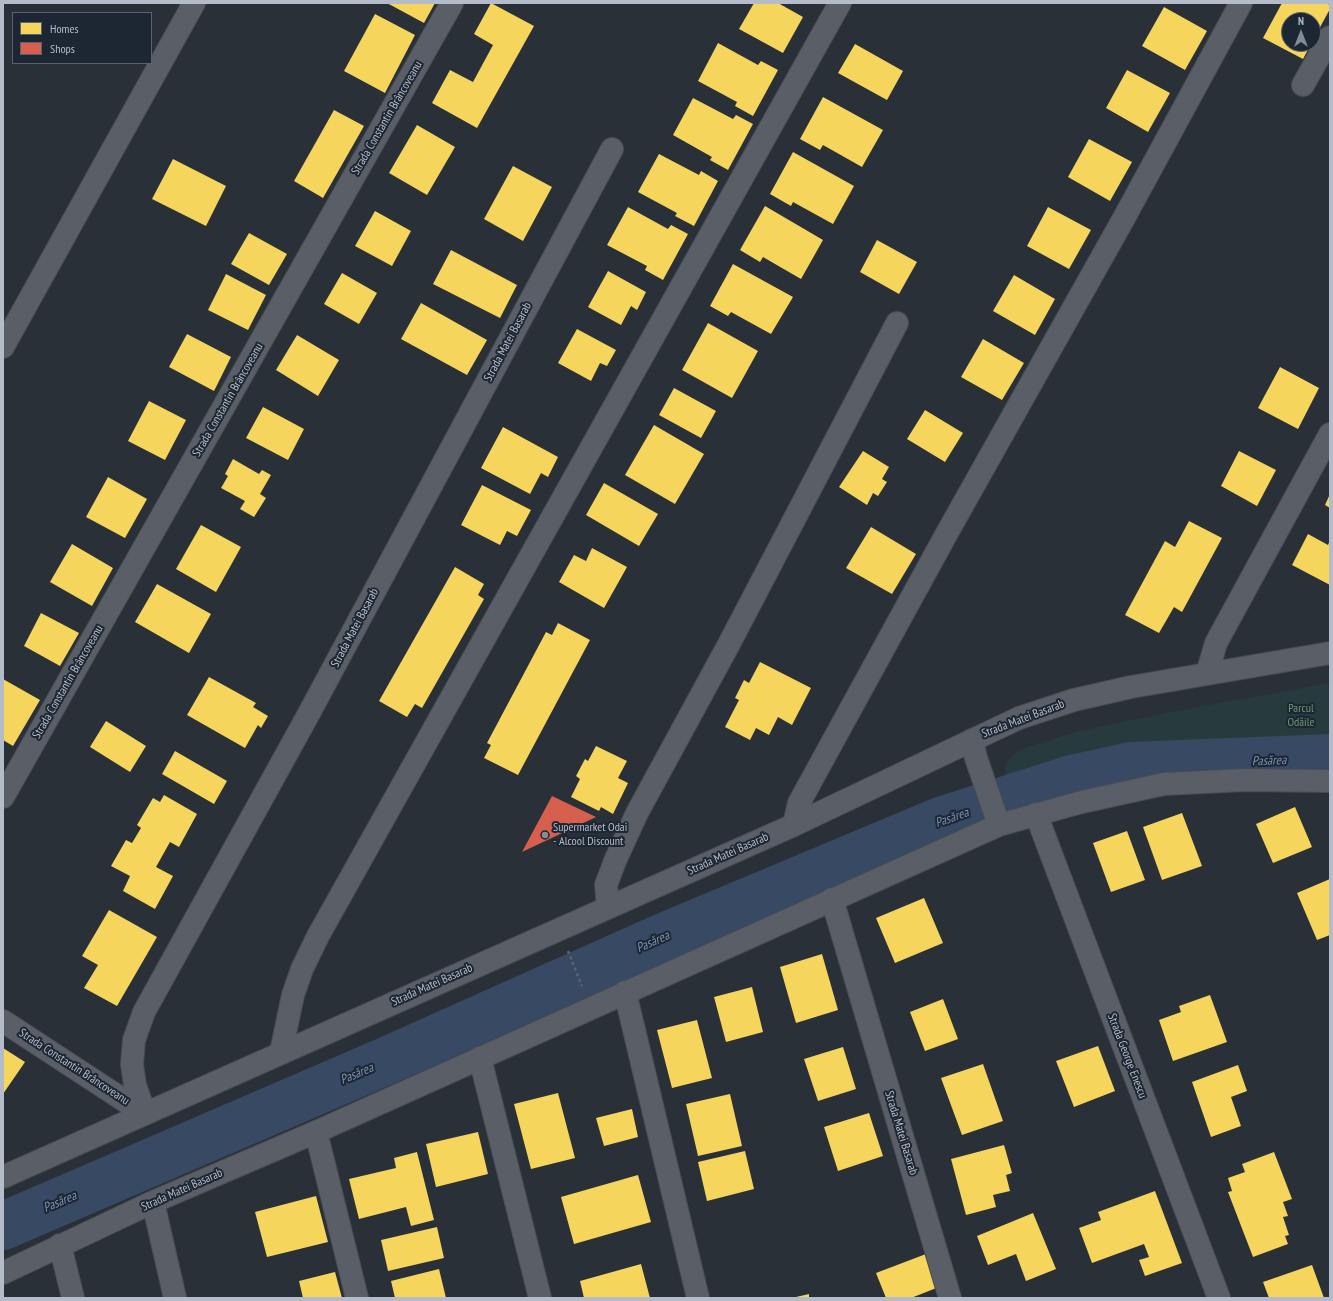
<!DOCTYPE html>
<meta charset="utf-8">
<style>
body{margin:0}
#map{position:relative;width:1333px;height:1301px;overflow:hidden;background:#2a3038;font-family:"PT Sans Narrow",sans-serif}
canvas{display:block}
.frame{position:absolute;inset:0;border:4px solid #b4bcc9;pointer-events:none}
.legend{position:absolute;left:12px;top:12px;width:140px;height:52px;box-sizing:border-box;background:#1d2633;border:1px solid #59626f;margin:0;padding:5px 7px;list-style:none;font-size:12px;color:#b4bcc9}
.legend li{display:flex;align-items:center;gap:8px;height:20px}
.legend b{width:20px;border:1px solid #59626f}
.north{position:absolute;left:1281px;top:12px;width:40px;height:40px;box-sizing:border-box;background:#1d2633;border:1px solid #59626f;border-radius:50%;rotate:0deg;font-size:11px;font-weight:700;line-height:16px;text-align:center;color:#b4bcc9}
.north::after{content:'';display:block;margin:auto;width:14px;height:18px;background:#848b96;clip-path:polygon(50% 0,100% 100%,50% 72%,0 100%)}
</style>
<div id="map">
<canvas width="1333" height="1301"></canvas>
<div class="frame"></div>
<ul class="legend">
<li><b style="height:11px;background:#f6d55c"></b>Homes</li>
<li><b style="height:11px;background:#d6604d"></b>Shops</li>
</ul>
<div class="north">N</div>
</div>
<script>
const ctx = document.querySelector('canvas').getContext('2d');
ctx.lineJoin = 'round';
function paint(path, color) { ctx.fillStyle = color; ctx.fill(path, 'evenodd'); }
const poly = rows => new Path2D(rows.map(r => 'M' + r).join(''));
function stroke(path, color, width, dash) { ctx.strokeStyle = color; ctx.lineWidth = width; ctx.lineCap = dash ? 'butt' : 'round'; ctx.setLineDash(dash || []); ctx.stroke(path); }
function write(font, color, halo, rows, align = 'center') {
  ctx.font = font + ' "PT Sans Narrow",sans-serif'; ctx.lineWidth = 4; ctx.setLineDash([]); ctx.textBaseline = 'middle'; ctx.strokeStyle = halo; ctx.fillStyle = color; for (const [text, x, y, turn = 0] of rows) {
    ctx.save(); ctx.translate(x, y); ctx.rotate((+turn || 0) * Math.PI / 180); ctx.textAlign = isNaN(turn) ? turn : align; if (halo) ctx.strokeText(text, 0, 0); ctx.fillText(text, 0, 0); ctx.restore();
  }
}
const green = poly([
 [1330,683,1330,742,1192,746,1151,751,1099,759,1008,783,1005,773,1006,764,1011,757,1024,748,1079,731,1170,712]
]);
const homes = poly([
 [387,3,435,3,424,23],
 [491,3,534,26,477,128,432,103,450,70,473,82,493,45,474,34],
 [754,3,778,3,803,17,783,53,739,29],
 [1282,3,1326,3,1330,5,1330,9,1313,40,1313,20,1289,20,1289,44,1311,44,1303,59,1263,38],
 [1164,7,1207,31,1185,70,1142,46],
 [375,14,415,35,385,93,344,71],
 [718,43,758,65,761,61,778,70,753,116,735,106,737,102,698,81],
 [855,44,903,71,887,100,838,73],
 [1127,70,1170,93,1148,132,1106,108],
 [823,97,883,130,862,167,823,145,820,150,800,139],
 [693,98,733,119,736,115,753,124,728,170,710,160,712,157,673,135],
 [334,110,364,126,323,198,294,181],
 [417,125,455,147,427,195,389,173],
 [1089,139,1132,162,1110,201,1068,177],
 [793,152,854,186,833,224,793,202,791,206,770,194],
 [659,154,699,175,701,171,718,181,694,226,675,216,677,213,638,192],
 [173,159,226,186,206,226,152,199],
 [513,166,552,187,523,241,484,219],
 [765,206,823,240,801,279,763,257,760,262,740,250],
 [628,207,668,229,671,225,688,234,663,280,645,270,647,266,607,245],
 [1048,207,1091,230,1069,269,1027,246],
 [375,211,411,231,392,266,355,246],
 [249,233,287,254,269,285,231,264],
 [877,240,917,262,899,294,860,272],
 [451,250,517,285,500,318,433,284],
 [733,264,793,297,771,334,731,312,728,316,710,306],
 [608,271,646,292,637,310,631,306,621,325,588,307],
 [342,273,377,293,359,324,324,304],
 [226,274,266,295,248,330,208,310],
 [1014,275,1055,299,1035,335,993,311],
 [421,303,487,340,467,375,401,339],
 [708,323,758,351,732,398,682,370],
 [577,329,616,350,607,366,600,363,591,381,558,363],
 [187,334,231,357,214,391,169,367],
 [297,335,339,360,318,396,276,370],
 [983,339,1024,363,1002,400,961,377],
 [1280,367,1319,388,1298,429,1258,408],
 [674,388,716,411,701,438,659,415],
 [149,401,186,420,165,460,128,441],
 [263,407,304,429,288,460,246,438],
 [925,410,963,433,945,462,907,439],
 [654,425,704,454,675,504,625,475],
 [503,427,558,457,548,477,541,473,530,494,481,468],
 [863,451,889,467,882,479,887,482,878,496,873,493,867,505,839,487],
 [1239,451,1276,470,1257,506,1221,486],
 [233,459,259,474,262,470,271,475,260,494,266,498,254,517,240,509,245,501,221,488,228,476,225,474],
 [108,477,147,499,125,538,86,517],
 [604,483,658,514,639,546,586,515],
 [482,485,531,510,517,536,507,531,500,545,461,525],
 [1330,494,1330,508,1325,505],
 [1189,521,1222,538,1182,612,1174,607,1159,633,1125,615,1165,541,1175,547],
 [201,525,241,547,216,592,176,569],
 [871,527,916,554,892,594,846,568],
 [1308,534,1328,545,1330,540,1330,585,1292,565],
 [72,544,113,568,92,606,50,582],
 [592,548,627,567,604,608,559,582,574,555,586,561],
 [455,567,484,584,478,595,484,599,422,708,415,704,407,717,379,701],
 [157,584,211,614,189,653,135,622],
 [41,613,79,633,60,666,24,646],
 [558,623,590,640,518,775,484,758,491,745,487,743,546,632,552,635],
 [760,662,811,688,792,725,778,717,769,735,756,728,750,740,725,727,739,700,735,698,744,680,749,683],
 [209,677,256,703,253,707,268,716,261,728,258,725,245,748,187,715],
 [3,679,40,700,13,746,3,740],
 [106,721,146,746,130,772,90,747],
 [596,746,627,761,618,778,628,783,613,814,601,807,599,811,571,797,580,779,576,776,585,759,588,761],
 [175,751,227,781,214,804,162,774],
 [164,795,197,814,179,847,170,842,156,867,173,876,155,909,123,891,130,876,111,866,126,840,132,843,141,828,137,825,153,798,160,802],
 [1295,807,1312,847,1273,863,1256,824],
 [1182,813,1202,866,1162,880,1143,827],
 [1127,831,1145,880,1111,892,1093,843],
 [1330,879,1330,935,1317,940,1297,893],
 [924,898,943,943,895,963,876,918],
 [109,910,157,937,117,1006,84,988,98,965,82,956],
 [822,954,838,1010,796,1023,780,967],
 [752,987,763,1032,726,1042,714,997],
 [1210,995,1227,1042,1173,1061,1159,1020,1181,1012,1179,1006],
 [943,999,958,1039,925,1051,910,1012],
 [697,1020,712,1078,672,1088,657,1030],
 [1098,1046,1115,1091,1074,1107,1056,1061],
 [843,1047,856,1089,818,1101,804,1059],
 [3,1048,25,1062,3,1094],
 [983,1064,1003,1121,962,1135,941,1078],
 [1238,1065,1247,1091,1231,1097,1241,1126,1211,1137,1192,1082],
 [558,1093,575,1158,531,1169,514,1104],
 [730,1094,742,1146,698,1156,686,1104],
 [632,1109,638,1137,604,1146,596,1118],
 [869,1113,883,1156,838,1171,824,1127],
 [478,1132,488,1174,436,1187,426,1144],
 [1004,1145,1012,1173,1006,1175,1010,1191,993,1195,996,1207,966,1215,951,1159],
 [745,1151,754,1189,707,1201,698,1162],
 [417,1152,434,1220,411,1226,406,1207,359,1219,349,1179,396,1168,394,1158],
 [1274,1152,1292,1199,1283,1202,1288,1216,1283,1217,1289,1235,1285,1236,1288,1244,1253,1257,1228,1192,1232,1191,1228,1178,1245,1172,1242,1164],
 [638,1175,651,1222,574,1244,561,1197],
 [1155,1191,1182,1263,1145,1276,1139,1260,1149,1257,1144,1244,1092,1263,1079,1228,1101,1220,1098,1212],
 [316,1196,328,1242,267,1257,255,1212],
 [1033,1213,1056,1269,1026,1281,1016,1254,988,1265,977,1236],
 [437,1227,444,1258,388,1271,381,1240],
 [926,1254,939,1287,911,1298,886,1298,876,1273],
 [641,1264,650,1298,584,1298,580,1281],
 [1312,1265,1324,1298,1269,1298,1263,1282],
 [439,1269,446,1298,395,1298,391,1281],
 [335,1272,342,1298,303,1298,299,1281],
 [809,1294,809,1298,796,1298,796,1297]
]);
const shops = poly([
 [552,796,596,817,522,852]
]);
const river = poly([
 [3,1226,386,1061,659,939,943,820,1068,780,1131,766,1330,758]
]);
const path = poly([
 [568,951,582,986]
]);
const minor = poly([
 [1303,85,1330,37],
 [3,347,194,3],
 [1207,674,1216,643,1330,434],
 [972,740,976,758,999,825],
 [3,797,452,3],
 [1036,814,1219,1298],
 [794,825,799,803,947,533,1124,218,1241,3],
 [832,899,950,1298],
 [608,907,606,885,615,861,637,813,729,644,897,323],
 [625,992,698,1298],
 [3,1021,145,1114],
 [281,1052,293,995,302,969,318,936,840,3],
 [480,1058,540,1298],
 [145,1114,135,1085,132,1064,134,1040,144,1012,307,717,612,149],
 [316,1132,357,1298],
 [3,1177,794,825,1019,718,1074,700,1131,687,1330,653],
 [153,1202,175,1298],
 [60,1245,73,1298],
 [3,1273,153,1202,316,1132,999,825,1082,802,1164,784,1245,780,1330,781]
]);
const markers = [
 [545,835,4,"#848b96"]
];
const streetNames = [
 ["Strada Constantin Brâncoveanu",387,118,-60],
 ["Strada Matei Basarab",508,342,-62],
 ["Strada Constantin Brâncoveanu",228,400,-60],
 ["Strada Matei Basarab",355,628,-62],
 ["Strada Constantin Brâncoveanu",68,682,-60],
 ["Strada Matei Basarab",1023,719,-21],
 ["Strada Matei Basarab",728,854,-24],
 ["Strada Matei Basarab",432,985,-24],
 ["Strada George Enescu",1127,1056,69],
 ["Strada Constantin Brâncoveanu",74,1067,33],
 ["Strada Matei Basarab",901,1133,73],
 ["Strada Matei Basarab",182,1190,-24]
];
const parkNames = [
 ["Parcul",1301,709],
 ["Odăile",1301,723]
];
const poiNames = [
 ["Supermarket Odai",553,828],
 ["- Alcool Discount",553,842]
];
const waterNames = [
 ["Pasărea",1269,761,-2],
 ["Pasărea",952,818,-19],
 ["Pasărea",653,942,-24],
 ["Pasărea",357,1074,-23],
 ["Pasărea",60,1202,-23]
];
paint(green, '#273a3e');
paint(homes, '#f6d55c');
paint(shops, '#d6604d');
stroke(river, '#384963', 48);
stroke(minor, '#484c53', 24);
stroke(path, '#5d636a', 2.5, [3, 3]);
stroke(minor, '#5a5e66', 22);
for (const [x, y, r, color] of markers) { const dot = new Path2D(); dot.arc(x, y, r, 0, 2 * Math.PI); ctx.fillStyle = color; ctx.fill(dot); stroke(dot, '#1d2633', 1.5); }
write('12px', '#b4bcc9', '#1d2633', streetNames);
write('12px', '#6b9a76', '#1d2633', parkNames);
write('12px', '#b4bcc9', '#1d2633', poiNames, 'left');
write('italic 13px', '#7c92b1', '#1d2633', waterNames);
</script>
